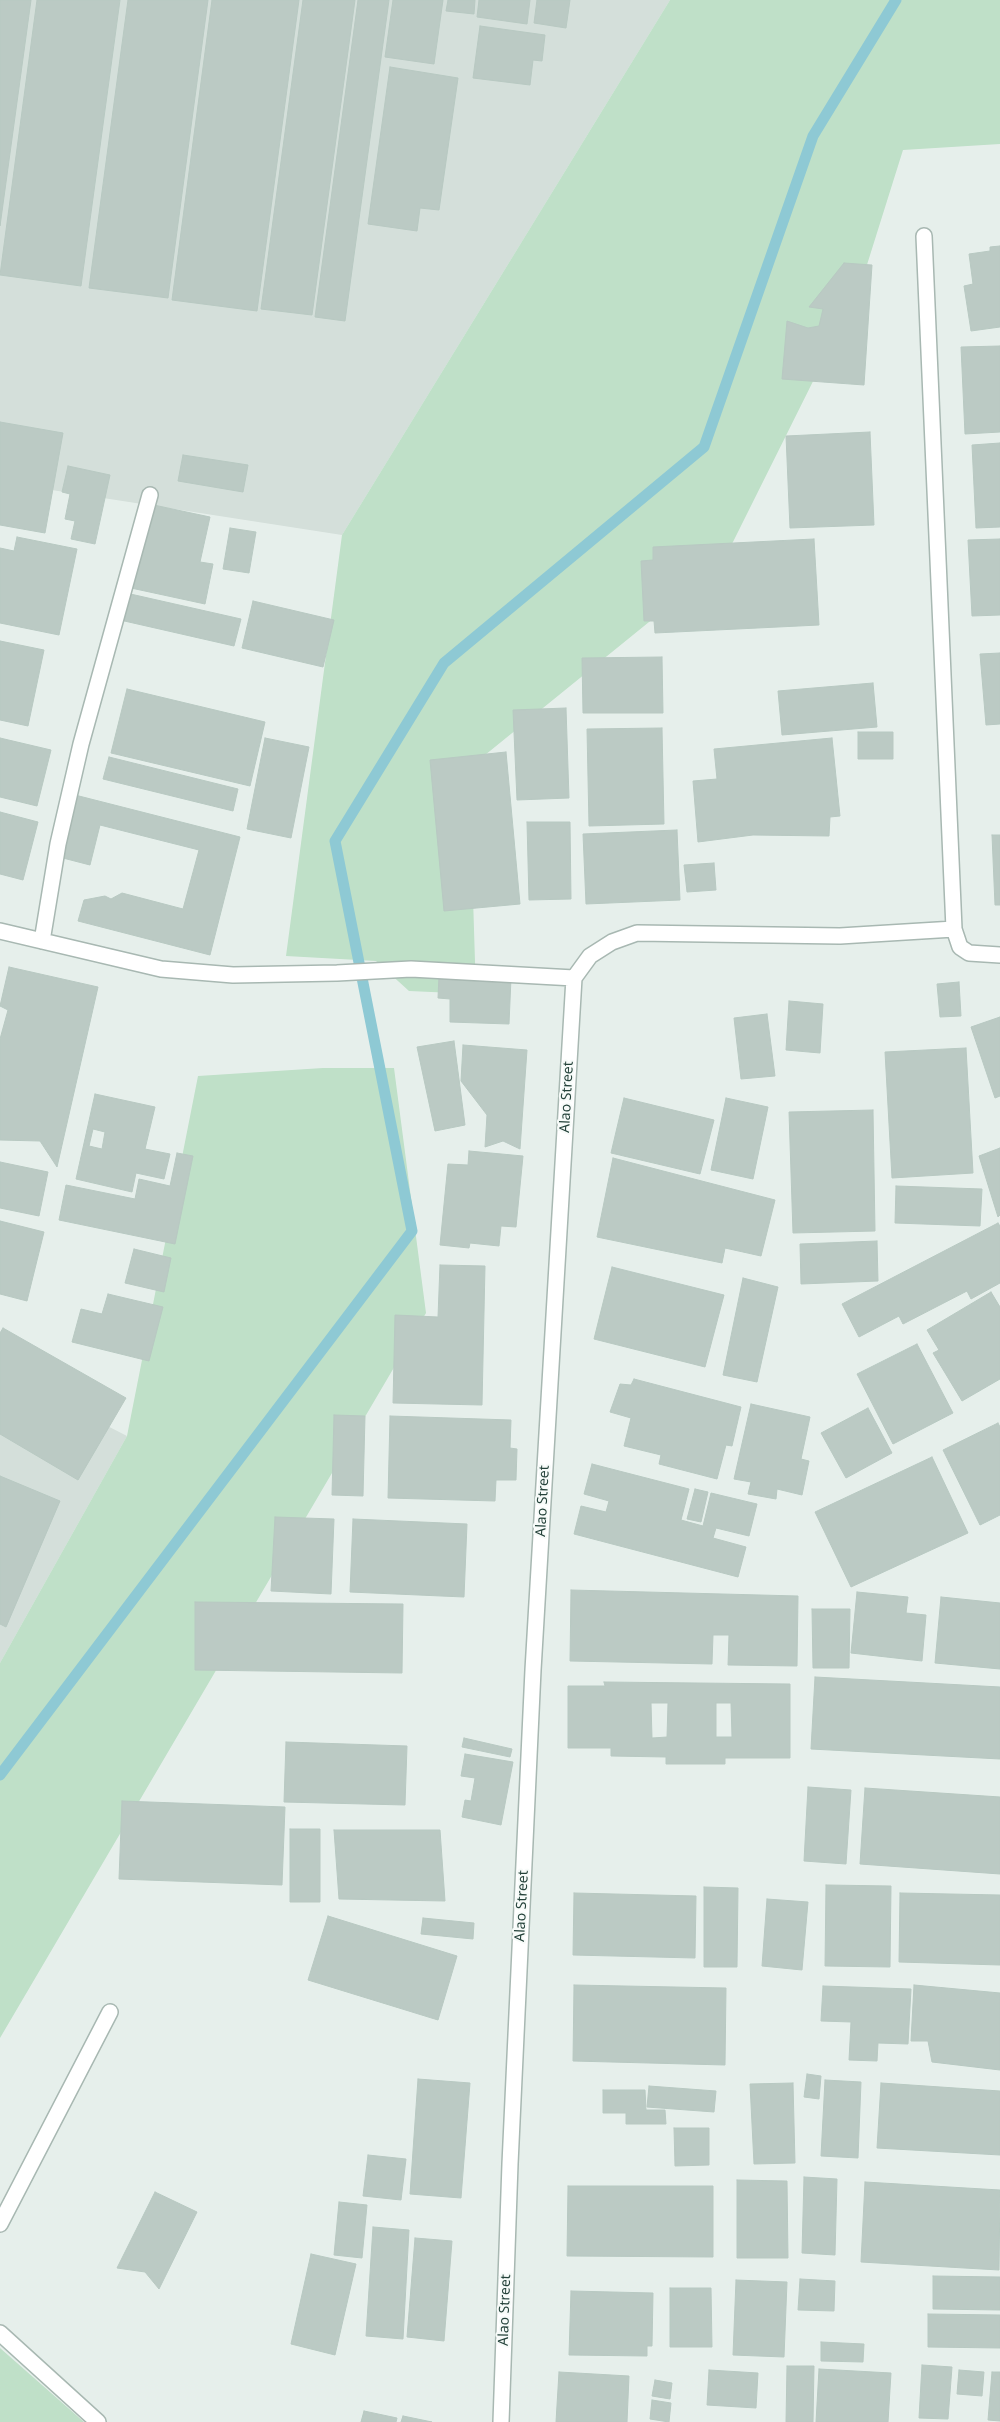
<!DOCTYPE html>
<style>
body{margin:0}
canvas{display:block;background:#e6efeb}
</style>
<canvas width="1000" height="2422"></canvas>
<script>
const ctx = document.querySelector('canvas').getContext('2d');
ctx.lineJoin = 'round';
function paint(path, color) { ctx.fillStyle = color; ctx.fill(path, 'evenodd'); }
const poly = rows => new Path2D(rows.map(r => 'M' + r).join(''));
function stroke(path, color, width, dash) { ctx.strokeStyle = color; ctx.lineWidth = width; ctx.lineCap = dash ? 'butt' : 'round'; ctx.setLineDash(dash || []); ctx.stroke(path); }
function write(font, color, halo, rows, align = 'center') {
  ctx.font = font + ' "Noto Sans",sans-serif'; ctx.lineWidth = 4; ctx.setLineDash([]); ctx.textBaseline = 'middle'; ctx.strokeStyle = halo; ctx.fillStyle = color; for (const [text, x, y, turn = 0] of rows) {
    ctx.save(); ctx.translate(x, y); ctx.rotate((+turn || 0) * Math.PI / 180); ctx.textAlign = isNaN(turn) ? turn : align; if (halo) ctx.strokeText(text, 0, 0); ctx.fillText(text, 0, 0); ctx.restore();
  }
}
const built = poly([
 [0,0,670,0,342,535,0,482],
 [0,1371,127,1436,0,1663]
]);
const green = poly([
 [670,0,1000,0,1000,144,903,150,860,287,723,562,469,768,476,994,409,991,376,961,286,956,342,535],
 [323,1068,394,1068,426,1313,0,2038,0,1663,127,1436,198,1076],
 [0,2348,84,2422,0,2422]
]);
const stream = poly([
 [0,1775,412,1231,335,841,444,663,704,447,813,136,896,0]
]);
const building = poly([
 [0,0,31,0,0,226,0,0],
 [37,0,120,0,81,286,0,275,37,0],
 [128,0,208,0,168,298,89,288,128,0],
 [212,0,299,0,257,311,172,300,212,0],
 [303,0,355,0,312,315,261,309,303,0],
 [358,0,389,0,345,321,315,317,358,0],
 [393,0,443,0,434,64,385,57,393,0],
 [448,0,475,0,474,14,446,11,448,0],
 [479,0,530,0,527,24,477,17,479,0],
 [537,0,570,0,566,28,534,23,537,0],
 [480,26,545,35,542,61,533,60,530,85,473,78,480,26],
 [390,67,458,78,439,210,420,208,417,231,368,224,390,67],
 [1000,246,1000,327,971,331,964,286,973,284,969,254,990,251,990,247,1000,246],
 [844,263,872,265,864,385,782,379,787,321,808,328,819,326,823,309,809,307,844,263],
 [1000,346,1000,432,965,434,961,347,1000,346],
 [0,422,63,433,45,533,0,525,0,422],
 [870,432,874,525,790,528,786,436,870,432],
 [1000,443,1000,527,976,528,972,445,1000,443],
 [183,455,248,465,243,492,178,481,183,455],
 [68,466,110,475,95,544,71,539,75,521,65,519,70,494,62,492,68,466],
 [149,504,210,517,200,562,213,564,205,604,131,588,149,504],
 [230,528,256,532,249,573,223,569,230,528],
 [17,537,77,549,59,635,0,623,0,548,14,551,17,537],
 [814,539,819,625,655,633,654,621,644,621,641,561,653,560,653,547,814,539],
 [1000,539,1000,615,972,616,968,540,1000,539],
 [126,593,241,619,234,646,120,620,126,593],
 [253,601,334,620,323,667,242,648,253,601],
 [0,641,44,650,28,726,0,720,0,641],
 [1000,653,1000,724,986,725,980,654,1000,653],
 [662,657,663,713,583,713,582,658,662,657],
 [873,683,877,727,782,735,778,691,873,683],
 [127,689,265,722,250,786,111,753,127,689],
 [566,708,569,798,517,800,513,710,566,708],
 [662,728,664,824,589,826,587,729,662,728],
 [858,732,893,732,893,759,858,759,858,732],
 [0,738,51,750,37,806,0,797,0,738],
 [265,738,309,747,291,838,247,829,265,738],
 [832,738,840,816,830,817,829,836,753,835,698,842,693,781,717,779,714,749,832,738],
 [506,752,520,904,444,911,430,760,506,752],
 [109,757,238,789,233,811,103,779,109,757],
 [75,795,240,837,210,955,78,921,84,900,105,896,111,899,122,893,183,909,199,850,100,825,90,865,59,857,75,795],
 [0,812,38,822,23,880,0,874,0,812],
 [527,822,570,822,571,899,529,900,527,822],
 [677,830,680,900,586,904,583,834,677,830],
 [992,835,1000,835,1000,905,995,905,992,835],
 [714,863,716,890,687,892,684,865,714,863],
 [9,967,98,987,57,1167,40,1141,0,1140,0,1039,8,1010,0,1006,9,967],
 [439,976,511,978,509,1024,450,1022,450,999,438,998,439,976],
 [959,982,961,1016,940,1017,937,984,959,982],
 [789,1001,823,1004,820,1053,786,1050,789,1001],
 [767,1014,775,1076,741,1079,734,1018,767,1014],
 [1000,1017,1000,1096,995,1098,971,1027,1000,1017],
 [454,1041,465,1125,435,1131,417,1047,454,1041],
 [463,1045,527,1050,520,1149,503,1141,485,1147,487,1115,461,1081,463,1045],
 [966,1048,973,1173,892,1178,885,1052,966,1048],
 [95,1094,155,1107,145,1149,170,1154,164,1179,136,1173,132,1192,76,1179,95,1094],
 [93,1129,105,1132,102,1149,89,1146,93,1129],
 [624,1098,714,1120,700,1174,611,1153,624,1098],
 [726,1098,768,1107,753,1179,711,1170,726,1098],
 [873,1110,875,1231,793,1233,789,1112,873,1110],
 [1000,1148,1000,1215,998,1217,979,1156,1000,1148],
 [469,1151,523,1156,516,1227,501,1226,499,1246,470,1243,469,1248,440,1245,448,1164,468,1165,469,1151],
 [177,1153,193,1156,175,1244,59,1220,66,1185,135,1199,139,1179,170,1186,177,1153],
 [613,1158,775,1200,761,1256,725,1248,722,1263,597,1237,613,1158],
 [0,1162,48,1172,39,1216,0,1208,0,1162],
 [896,1186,982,1189,980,1226,895,1223,896,1186],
 [0,1221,44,1232,27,1301,0,1294,0,1221],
 [998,1223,1000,1226,1000,1283,971,1299,967,1291,903,1324,899,1316,859,1337,842,1304,998,1223],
 [877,1241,878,1281,801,1284,800,1244,877,1241],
 [134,1249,171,1258,164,1292,125,1283,134,1249],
 [440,1265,485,1266,482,1405,393,1403,395,1315,438,1317,440,1265],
 [612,1267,724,1295,705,1367,594,1339,612,1267],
 [743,1278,778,1287,757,1382,723,1375,743,1278],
 [991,1292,1000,1307,1000,1379,962,1401,933,1353,939,1350,927,1330,991,1292],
 [108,1294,163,1307,149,1361,72,1342,81,1309,102,1314,108,1294],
 [3,1328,126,1398,78,1480,0,1434,0,1333,3,1328],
 [917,1344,953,1413,893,1444,857,1374,917,1344],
 [634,1379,741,1407,732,1446,726,1445,717,1479,659,1464,661,1455,624,1446,631,1418,610,1412,620,1384,631,1385,634,1379],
 [751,1404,810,1417,801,1459,809,1461,802,1495,777,1489,776,1499,748,1494,751,1482,734,1479,751,1404],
 [868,1408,892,1453,846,1478,821,1433,868,1408],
 [334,1415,365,1416,363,1496,332,1495,334,1415],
 [390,1416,511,1420,510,1448,517,1449,516,1480,496,1480,495,1501,388,1498,390,1416],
 [998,1423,1000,1427,1000,1515,980,1525,943,1450,998,1423],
 [932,1457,968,1533,851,1587,815,1512,932,1457],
 [592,1464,689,1489,681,1520,703,1526,711,1493,757,1504,749,1536,716,1528,713,1538,746,1547,738,1577,574,1534,581,1506,606,1512,609,1501,584,1494,592,1464],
 [0,1476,60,1501,6,1627,0,1624,0,1476],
 [695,1489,708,1492,701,1522,687,1519,695,1489],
 [275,1517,334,1519,331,1594,271,1591,275,1517],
 [353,1519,467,1524,464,1597,350,1592,353,1519],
 [571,1590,798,1596,797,1666,728,1665,729,1635,713,1635,712,1664,570,1661,571,1590],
 [857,1592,908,1597,906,1613,926,1615,922,1661,851,1653,857,1592],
 [941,1597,1000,1603,1000,1669,935,1663,941,1597],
 [195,1602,403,1604,402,1673,195,1670,195,1602],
 [812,1609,850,1609,849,1668,813,1668,812,1609],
 [815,1677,1000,1687,1000,1759,811,1749,815,1677],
 [604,1682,790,1684,790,1758,725,1758,725,1764,666,1764,666,1757,611,1756,611,1748,568,1748,568,1686,605,1686,604,1682],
 [651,1703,668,1703,667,1737,652,1738,651,1703],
 [716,1703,731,1703,732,1737,716,1737,716,1703],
 [464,1738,512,1749,510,1757,462,1747,464,1738],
 [286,1742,407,1746,405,1805,284,1802,286,1742],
 [465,1754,513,1762,501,1825,462,1817,465,1800,471,1801,475,1778,461,1776,465,1754],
 [808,1787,851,1790,846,1864,804,1861,808,1787],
 [865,1788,1000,1797,1000,1874,860,1864,865,1788],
 [122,1801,285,1807,282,1885,119,1879,122,1801],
 [290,1829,320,1829,320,1902,290,1902,290,1829],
 [334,1830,440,1830,445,1901,339,1899,334,1830],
 [826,1885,891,1886,890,1967,825,1966,826,1885],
 [704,1887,738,1888,737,1967,704,1967,704,1887],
 [574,1893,696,1896,695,1958,573,1955,574,1893],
 [900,1893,1000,1895,1000,1965,899,1962,900,1893],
 [767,1899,808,1902,802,1970,762,1966,767,1899],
 [328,1916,457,1956,438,2020,308,1980,328,1916],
 [423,1918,474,1923,473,1939,421,1934,423,1918],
 [574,1985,726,1988,725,2065,573,2061,574,1985],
 [914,1985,1000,1993,1000,2070,932,2062,928,2041,911,2041,914,1985],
 [823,1986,911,1989,908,2044,878,2043,877,2061,849,2060,851,2022,821,2021,823,1986],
 [807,2074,821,2076,819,2099,804,2097,807,2074],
 [418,2079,470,2083,461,2198,410,2194,418,2079],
 [825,2080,861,2082,858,2158,821,2156,825,2080],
 [793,2083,795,2163,754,2164,750,2084,793,2083],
 [881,2083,1000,2091,1000,2155,877,2148,881,2083],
 [649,2086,716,2091,714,2112,647,2107,649,2086],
 [603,2090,645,2090,646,2110,665,2110,666,2124,626,2124,626,2113,603,2113,603,2090],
 [674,2128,709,2128,709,2165,675,2166,674,2128],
 [368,2155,406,2159,401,2200,363,2196,368,2155],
 [804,2177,837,2179,835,2255,802,2253,804,2177],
 [737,2180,787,2181,788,2258,737,2258,737,2180],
 [865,2182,1000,2190,999,2270,861,2262,865,2182],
 [568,2186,713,2186,713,2257,567,2256,568,2186],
 [155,2192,197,2212,159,2289,145,2272,117,2268,155,2192],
 [339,2202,367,2205,362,2258,334,2255,339,2202],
 [373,2227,409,2230,403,2339,366,2336,373,2227],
 [415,2238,452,2241,444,2341,407,2337,415,2238],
 [311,2254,356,2264,335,2355,291,2344,311,2254],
 [933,2276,1000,2277,1000,2310,933,2309,933,2276],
 [800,2279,835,2281,834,2311,798,2310,800,2279],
 [736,2280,787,2282,784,2357,733,2355,736,2280],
 [670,2288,711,2288,712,2347,670,2347,670,2288],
 [571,2291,653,2293,652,2346,647,2346,647,2356,569,2355,571,2291],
 [928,2314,1000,2315,1000,2348,928,2347,928,2314],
 [821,2342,864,2344,863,2362,821,2361,821,2342],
 [922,2365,952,2367,948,2419,919,2418,922,2365],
 [787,2366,814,2366,813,2422,786,2422,787,2366],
 [819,2369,891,2373,888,2422,816,2422,819,2369],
 [709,2370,758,2373,756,2408,707,2405,709,2370],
 [959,2370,984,2372,982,2396,957,2394,959,2370],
 [559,2372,629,2376,627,2422,556,2422,559,2372],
 [992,2372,1000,2372,1000,2421,988,2420,992,2372],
 [655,2380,672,2383,670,2399,652,2396,655,2380],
 [652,2400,671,2403,669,2422,650,2419,652,2400],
 [364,2411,397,2418,396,2422,361,2422,364,2411],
 [403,2416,432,2422,401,2422,403,2416]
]);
const service = poly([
 [0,2224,110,2012]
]);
const minor = poly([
 [924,236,954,929,960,947,969,953,1000,955],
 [0,931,161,969,233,975,337,973,411,969,574,978],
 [42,941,58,844,81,744,150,495],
 [0,2333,98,2422],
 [501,2422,510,2164,533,1670,574,978,590,956,612,942,637,933,840,936,954,929]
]);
const streetNames = [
 ["Alao Street",567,1097,-87],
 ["Alao Street",543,1501,-87],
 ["Alao Street",522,1906,-87],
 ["Alao Street",505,2310,-88]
];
paint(built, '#d4dfda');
paint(green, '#bfe0c8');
stroke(stream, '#8ec9d4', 11);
paint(building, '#bbcac4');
stroke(building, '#b8c9c2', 1);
stroke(service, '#a8b8b2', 18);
stroke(minor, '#a8b8b2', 18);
stroke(service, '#fff', 15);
stroke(minor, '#fff', 15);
write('14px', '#24423a', '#f7fbf9', streetNames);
</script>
